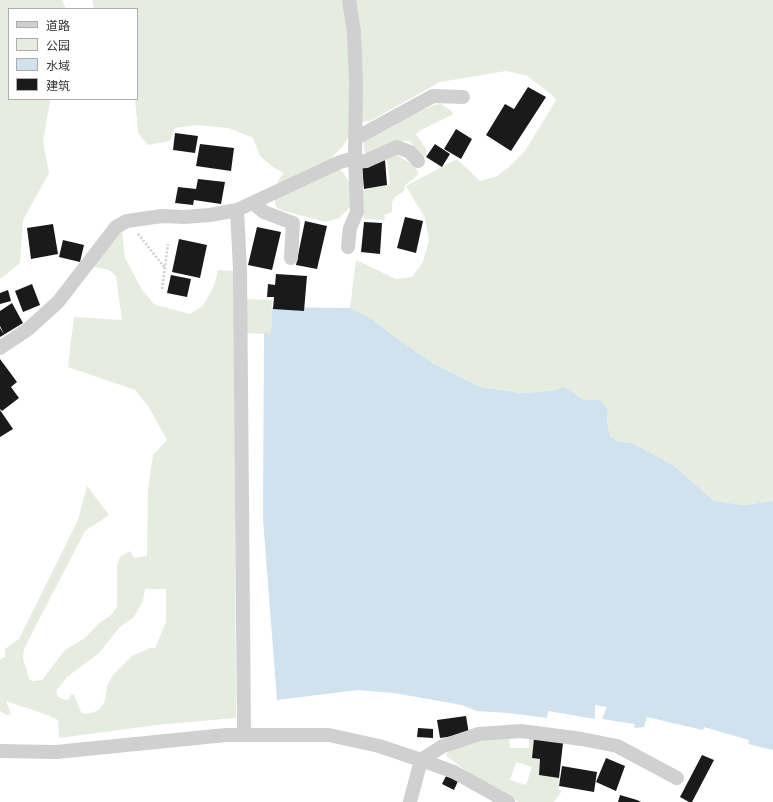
<!DOCTYPE html>
<meta charset="utf-8">
<style>
body{margin:0}
#map{position:relative;width:773px;height:802px;overflow:hidden;background:#fff;font-family:Barlow,"Noto Sans SC",sans-serif}
canvas{display:block}
.legend{position:absolute;left:8px;top:8px;width:130px;height:92px;box-sizing:border-box;background:#fff;border:1px solid #adadad;margin:0;padding:5px 7px;list-style:none;font-size:12px;color:#333}
.legend li{display:flex;align-items:center;gap:8px;height:20px}
.legend b{width:20px;border:1px solid #adadad}
</style>
<div id="map">
<canvas width="773" height="802"></canvas>
<ul class="legend">
<li><b style="height:5px;background:#d0d0d0"></b>道路</li>
<li><b style="height:11px;background:#e6ecdf"></b>公园</li>
<li><b style="height:11px;background:#cfe2ee"></b>水域</li>
<li><b style="height:11px;background:#1a1a1a"></b>建筑</li>
</ul>
</div>
<script>
const ctx = document.querySelector('canvas').getContext('2d');
ctx.lineJoin = 'round';
function paint(path, color) { ctx.fillStyle = color; ctx.fill(path, 'evenodd'); }
const poly = rows => new Path2D(rows.map(r => 'M' + r).join(''));
function stroke(path, color, width, dash) { ctx.strokeStyle = color; ctx.lineWidth = width; ctx.lineCap = dash ? 'butt' : 'round'; ctx.setLineDash(dash || []); ctx.stroke(path); }
const green = poly([
 [0,0,62,0,66,9,9,9,9,99,53,99,50,101,43,141,49,173,23,220,20,263,0,279],
 [92,0,773,0,773,501,744,505,714,501,673,465,632,443,617,441,610,436,607,421,608,410,600,400,584,400,564,387,550,391,522,393,481,387,433,363,395,337,372,319,350,308,356,260,396,279,412,277,423,262,429,240,425,218,406,186,457,159,480,181,497,176,509,167,525,151,556,100,550,93,527,76,506,71,440,82,370,121,351,123,349,136,342,147,333,156,330,162,343,172,355,193,356,202,339,218,325,222,284,211,276,207,274,196,279,179,284,173,273,167,260,156,253,138,229,128,197,125,175,128,170,141,148,145,138,133,135,99,137,99,137,9,94,9],
 [441,104,453,112,452,115,421,130,416,134,427,151,426,156,422,157,410,141,400,141,366,159,363,140,420,111,434,105],
 [394,153,413,165,418,172,417,176,405,185,404,191,395,197,392,202,392,212,384,215,385,220,364,219,363,190,390,184,387,158],
 [122,231,125,258,142,290,155,305,190,314,203,306,214,286,218,270,234,271,236,718,156,725,59,738,58,720,48,715,6,701,11,714,6,715,0,711,0,659,5,657,5,649,19,639,78,520,87,486,109,515,85,531,30,637,24,649,23,658,29,679,33,681,42,680,65,650,85,638,98,624,111,615,117,607,117,565,120,557,130,551,134,558,147,556,148,490,153,455,167,440,148,406,135,390,68,367,74,317,122,320,116,276,109,270,90,266,114,235],
 [145,589,166,589,166,622,155,648,150,648,132,656,113,675,107,686,105,701,100,709,92,713,84,714,81,712,74,695,71,694,69,699,66,700,58,697,56,691,67,677,99,653,120,627,134,617,143,601],
 [244,299,272,300,271,334,243,333],
 [518,734,534,736,532,757,540,759,539,774,559,778,558,789,562,791,554,802,520,802,515,800,478,779,446,756,449,748,453,746,497,735],
 [509,737,529,737,529,748,510,748],
 [516,762,532,767,526,785,510,780]
]);
const water = poly([
 [272,307,350,308,372,319,395,337,433,363,481,387,522,393,550,391,564,387,584,400,600,400,608,410,607,421,610,436,617,441,632,443,673,465,714,501,744,505,773,501,773,750,748,744,749,740,704,727,703,730,647,717,644,727,635,728,634,724,602,719,607,707,595,705,595,719,548,711,547,718,509,713,477,711,462,705,394,693,358,690,277,700,263,519,264,333,271,334]
]);
const building = poly([
 [528,87,546,97,511,151,486,135,505,104,514,109],
 [456,129,472,139,461,159,444,149],
 [175,133,198,136,195,153,173,150],
 [200,144,234,148,231,171,196,166],
 [435,144,450,154,442,167,426,157],
 [385,160,387,185,364,189,362,164],
 [198,179,225,182,221,204,194,200,193,205,175,203,178,187,196,189],
 [405,217,423,221,416,253,397,248],
 [305,221,327,226,317,269,296,265],
 [364,222,382,223,380,254,361,252],
 [53,224,58,254,31,259,27,228],
 [257,227,281,232,272,270,248,265],
 [179,239,207,245,200,278,172,272],
 [63,240,84,245,80,262,59,257],
 [276,274,307,276,304,311,273,309,274,297,267,297,268,284,275,285],
 [171,275,191,279,187,297,167,293],
 [32,284,40,305,23,312,15,291],
 [8,290,11,301,0,304,0,293],
 [12,303,23,323,0,337,0,328,4,334,0,326,0,311],
 [0,359,17,382,11,387,19,398,2,411,0,409],
 [0,410,13,429,0,437],
 [466,716,469,734,440,738,437,720],
 [418,728,433,729,433,738,417,737],
 [534,738,563,743,559,778,539,775,540,759,532,758],
 [702,755,714,760,692,802,689,802,680,797],
 [606,758,625,766,616,791,596,782],
 [562,766,597,772,594,792,559,786],
 [446,776,458,781,454,790,442,784],
 [620,795,637,800,641,802,618,802]
]);
const path = poly([
 [138,234,165,268],
 [162,289,168,244]
]);
const street = poly([
 [356,138,433,96,463,97],
 [253,203,264,212,293,223,291,258],
 [237,210,240,270,244,735],
 [348,247,350,228,357,212,355,158,356,82,354,32,349,0],
 [0,348,27,330,58,302,116,227,127,221,162,216,184,217,210,215,237,210,340,162,355,158,355,162,366,161,397,147,410,152,418,161],
 [0,751,56,752,226,735,329,735,379,746,421,760,454,772,508,802],
 [410,802,421,760,443,746,479,734,521,731,582,739,617,746,677,778]
]);
paint(green, '#e6ecdf');
paint(water, '#cfe2ee');
paint(building, '#1a1a1a');
stroke(path, '#cdcdcd', 2.5, [2, 2]);
stroke(street, '#d0d0d0', 14);
</script>
